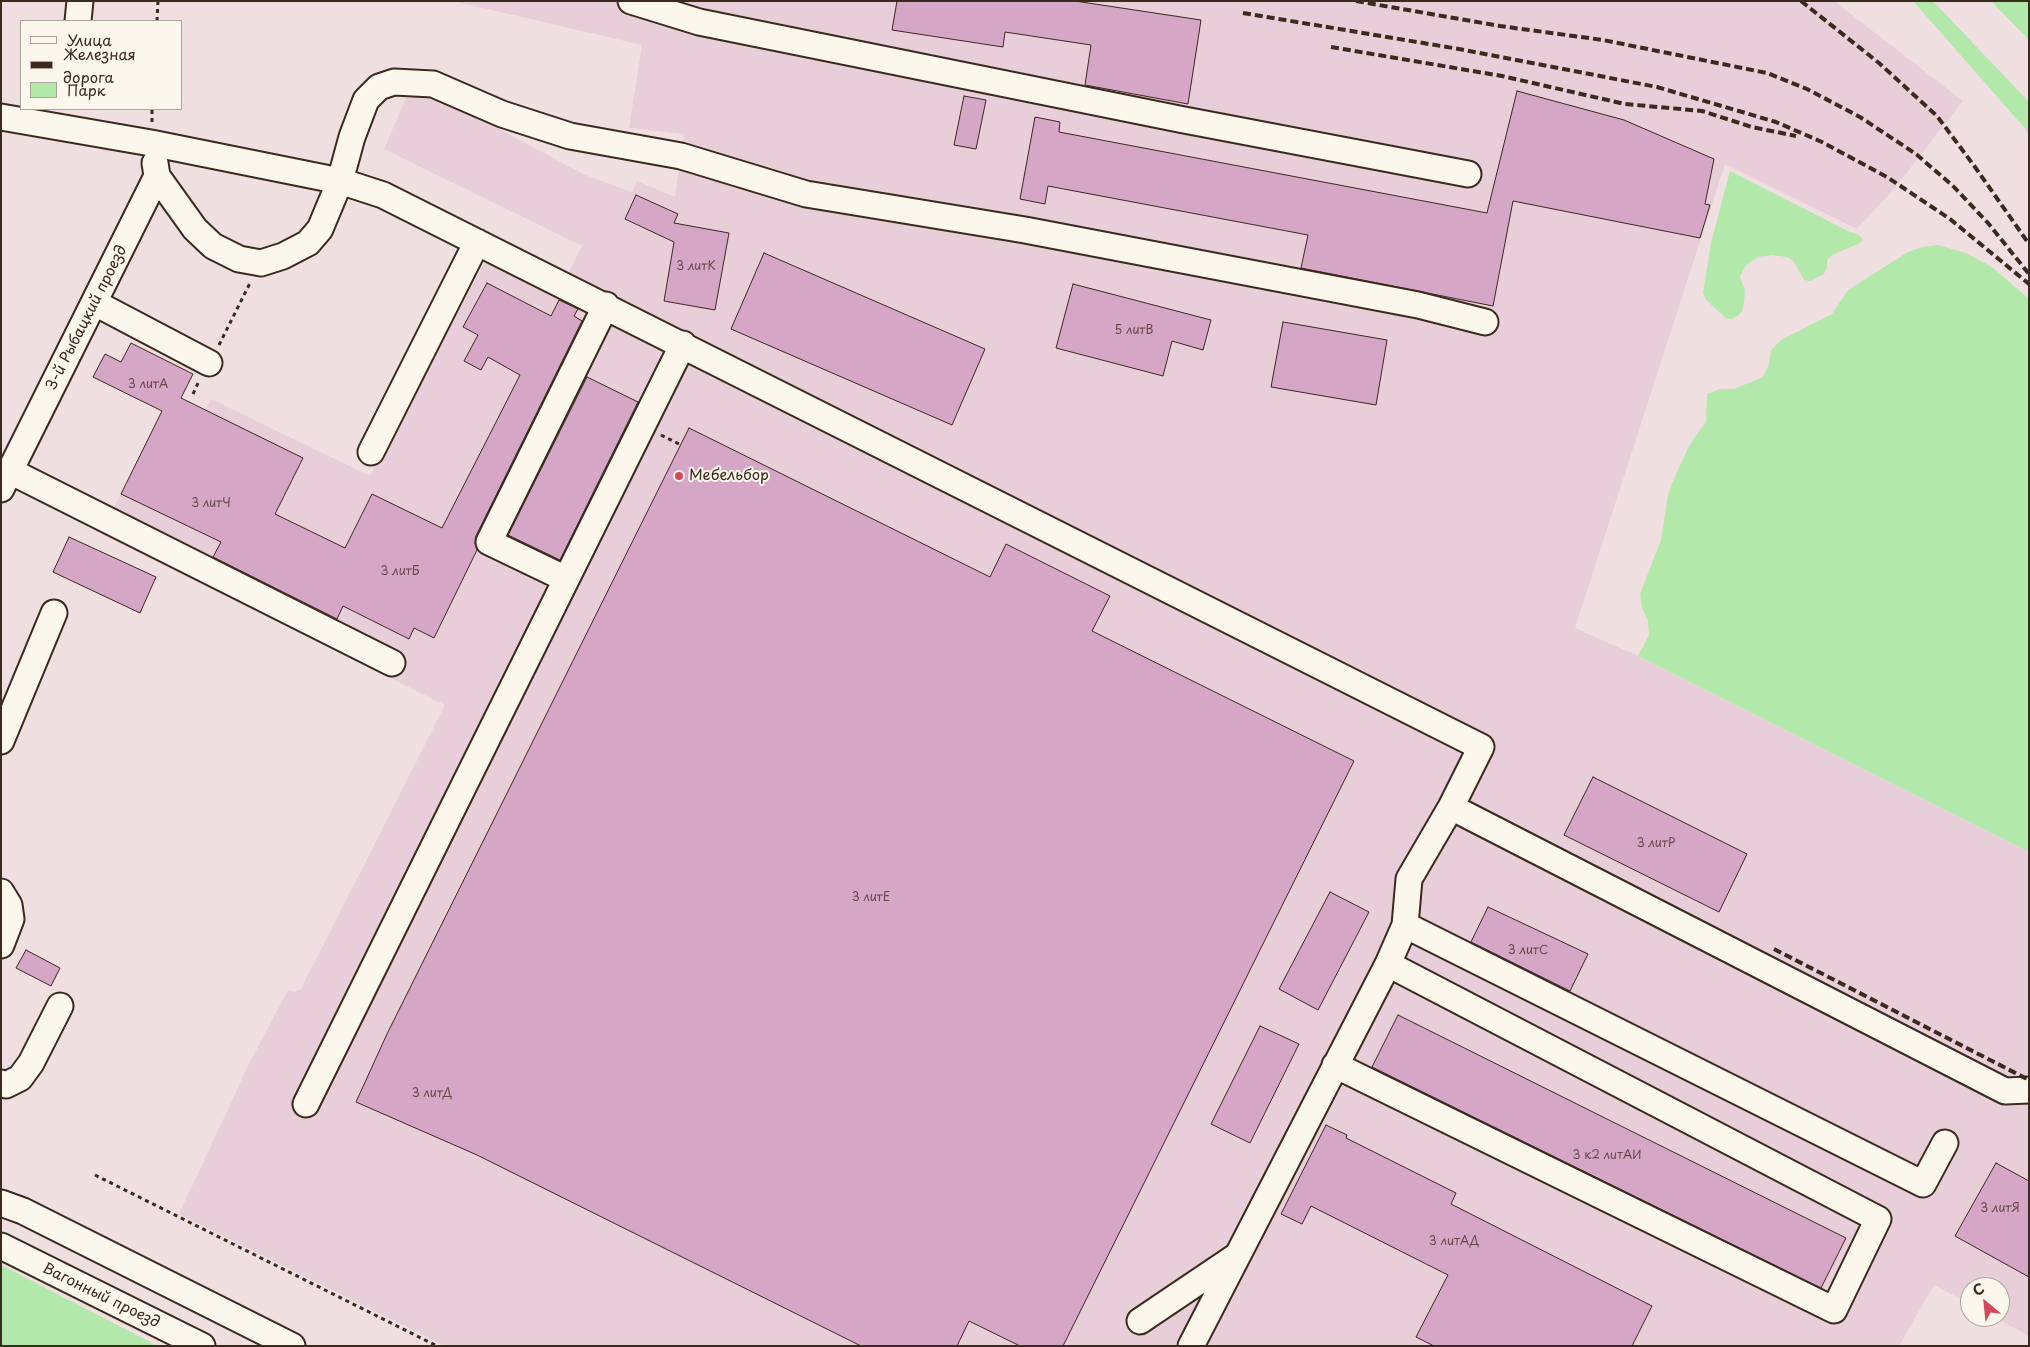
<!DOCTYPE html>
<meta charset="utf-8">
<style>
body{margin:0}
#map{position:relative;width:2030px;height:1347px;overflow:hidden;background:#f0dfe1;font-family:"Playpen Sans",sans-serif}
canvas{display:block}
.frame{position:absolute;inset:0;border:2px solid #3b2a1e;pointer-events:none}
.legend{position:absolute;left:20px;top:20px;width:162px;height:90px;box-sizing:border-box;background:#fbf7ec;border:1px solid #aea59a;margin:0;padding:6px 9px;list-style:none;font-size:15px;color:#3b2a1e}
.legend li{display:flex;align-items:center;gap:10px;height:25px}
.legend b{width:25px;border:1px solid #aea59a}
.north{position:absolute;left:1960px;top:1277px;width:50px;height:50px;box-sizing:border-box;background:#fbf7ec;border:1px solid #aea59a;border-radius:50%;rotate:332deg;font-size:14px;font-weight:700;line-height:20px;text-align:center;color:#3b2a1e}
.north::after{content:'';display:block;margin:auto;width:18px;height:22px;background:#d1495b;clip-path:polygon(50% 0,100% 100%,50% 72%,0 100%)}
</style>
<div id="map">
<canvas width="2030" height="1347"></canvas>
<div class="frame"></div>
<ul class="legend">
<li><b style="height:6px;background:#fbf7ec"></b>Улица</li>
<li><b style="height:6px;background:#3b2a1e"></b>Железная дорога</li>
<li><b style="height:14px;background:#b3e8ab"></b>Парк</li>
</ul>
<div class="north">С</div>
</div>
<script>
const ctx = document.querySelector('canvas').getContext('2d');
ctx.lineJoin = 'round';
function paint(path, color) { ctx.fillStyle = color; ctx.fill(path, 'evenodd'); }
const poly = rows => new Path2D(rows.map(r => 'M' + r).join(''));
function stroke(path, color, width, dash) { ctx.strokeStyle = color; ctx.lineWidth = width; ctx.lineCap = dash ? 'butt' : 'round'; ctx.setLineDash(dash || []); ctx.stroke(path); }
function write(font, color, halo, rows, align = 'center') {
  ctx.font = font + ' "Playpen Sans",sans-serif'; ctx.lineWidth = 4; ctx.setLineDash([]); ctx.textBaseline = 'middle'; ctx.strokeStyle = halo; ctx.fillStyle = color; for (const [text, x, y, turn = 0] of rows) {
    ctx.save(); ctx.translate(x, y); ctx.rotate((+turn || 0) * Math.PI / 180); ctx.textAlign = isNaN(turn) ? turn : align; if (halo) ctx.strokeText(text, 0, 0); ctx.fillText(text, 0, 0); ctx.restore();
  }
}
const built = poly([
 [453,1,1834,1,1963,101,1894,189,1857,229,1725,164,1575,628,1638,656,2029,852,2029,1336,1994,1317,2000,1317,2000,1287,1970,1287,1970,1304,1934,1285,1899,1346,445,1346,179,1214,249,1064,288,990,294,992,301,989,445,705,101,534,121,494,172,393,206,410,211,399,370,476,487,258,558,293,582,246,384,149,406,98,434,94,583,174,632,192,637,181,675,197,684,134,629,128,642,45]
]);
const green = poly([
 [1913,1,1933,1,2029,102,2029,133],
 [1991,1,2029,1,2029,40],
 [1730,171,1848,231,1859,235,1863,240,1858,244,1832,255,1827,260,1827,267,1824,274,1811,281,1804,280,1793,260,1787,257,1772,255,1758,257,1746,265,1740,277,1745,290,1744,304,1742,311,1738,316,1732,319,1726,318,1706,300,1703,293,1711,243],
 [1938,245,1966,253,1992,267,2029,299,2029,852,1638,656,1649,635,1648,621,1642,608,1640,594,1661,540,1668,495,1672,483,1690,444,1706,422,1707,394,1720,389,1734,389,1763,377,1769,364,1771,350,1781,340,1832,314,1848,290,1908,252,1922,247],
 [1,1265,158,1346,1,1346]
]);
const building = poly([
 [897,1,1075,1,1201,20,1188,104,1085,85,1091,45,1005,32,1003,47,892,30,897,1],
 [1517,91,1624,120,1714,159,1705,204,1710,205,1700,238,1513,201,1493,306,1301,268,1308,235,1048,186,1045,204,1020,199,1035,117,1060,122,1059,132,1487,213,1517,91],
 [964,96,986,100,976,149,954,145,964,96],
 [636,195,678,214,674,223,729,233,715,310,664,301,674,242,625,219,636,195],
 [764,253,985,349,952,425,731,329,764,253],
 [487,283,551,316,559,300,578,309,574,316,582,321,476,536,475,543,477,550,434,638,414,628,409,639,343,606,337,619,213,557,221,542,121,494,162,411,93,377,105,354,121,362,131,343,193,374,181,398,303,458,275,514,345,548,372,494,442,528,520,375,488,357,481,370,464,361,478,335,463,327,487,283],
 [1073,284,1211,320,1203,350,1172,341,1163,376,1056,348,1073,284],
 [1283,322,1387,340,1376,405,1271,387,1283,322],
 [587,377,638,402,560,560,508,535,587,377],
 [689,428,990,577,1006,544,1110,596,1092,631,1354,761,1063,1346,1020,1346,969,1321,957,1346,861,1346,477,1155,356,1102,387,1034,689,428],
 [69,537,156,577,140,613,53,572,69,537],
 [1593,777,1747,854,1719,912,1564,835,1593,777],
 [1330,892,1369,912,1318,1010,1279,989,1330,892],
 [1488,907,1588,954,1570,991,1471,942,1488,907],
 [26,950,60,968,51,986,16,968,26,950],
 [1398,1015,1846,1238,1821,1288,1372,1067,1398,1015],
 [1260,1026,1299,1044,1250,1143,1211,1124,1260,1026],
 [1326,1125,1347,1135,1346,1138,1456,1193,1451,1204,1652,1306,1632,1346,1434,1346,1416,1337,1448,1275,1311,1206,1302,1224,1281,1214,1326,1125],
 [1996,1163,2029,1181,2029,1277,1955,1236,1996,1163]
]);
const path = poly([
 [157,21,158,1],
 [152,122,152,109],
 [219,345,251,281],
 [193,394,199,381],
 [661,435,681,445],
 [95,1175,437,1346]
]);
const minor = poly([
 [631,1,699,22,1179,119,1468,174],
 [78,21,80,1],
 [1,117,151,143,340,181,383,195,1481,747,1451,807,1409,879,1405,925,1388,964,1191,1346],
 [157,176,195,229,213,246,239,259,261,263,283,256,308,243,320,229,340,181,352,137,366,100,379,87,394,82,433,84,502,114,570,136,681,156,806,194,1025,230,1418,305,1485,322],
 [95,303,209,363],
 [371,452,477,242],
 [10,471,392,663],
 [1,489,157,176,155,163],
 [566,579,489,542,606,305],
 [1,741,54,613],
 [1451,807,2005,1091,2029,1090],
 [1,892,9,905,11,919,1,945],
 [1405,925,1923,1184,1945,1143],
 [1335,1065,1834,1310,1878,1219,1388,964],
 [1,1083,6,1085,20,1078,31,1063,60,1006],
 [306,1104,683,344],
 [1,1203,23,1211,292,1346],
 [1,1246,202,1346],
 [1140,1321,1235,1257]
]);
const rail = poly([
 [1356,1,1500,26,1603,40,1767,73,1807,89,1860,117,1916,154,1953,186,1988,223,2029,274],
 [1801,1,1879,63,1937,116,1975,167,2029,244],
 [1243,13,1459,49,1657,87,1776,122,1822,142,1887,177,1950,219,2029,284],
 [1331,47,1502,76,1625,104,1702,111,1752,127,1796,136],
 [1774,949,2029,1080]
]);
const markers = [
 [679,476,5,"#d1495b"]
];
const numberNames = [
 ["3 литК",696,267],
 ["5 литВ",1134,331],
 ["3 литА",148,385],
 ["3 литЧ",211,504],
 ["3 литБ",400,572],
 ["3 литР",1656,844],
 ["3 литЕ",871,898],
 ["3 литС",1528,951],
 ["3 литД",432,1094],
 ["3 к2 литАИ",1607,1156],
 ["3 литЯ",2000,1209],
 ["3 литАД",1454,1242]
];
const streetNames = [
 ["3-й Рыбацкий проезд",87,318,-63],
 ["Вагонный проезд",101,1296,26]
];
const poiNames = [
 ["Мебельбор",689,476]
];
paint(built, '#e8ced9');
paint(green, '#b3e8ab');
paint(building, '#d6a6c6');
stroke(building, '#3b2a1e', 1);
stroke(minor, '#3b2a1e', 29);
stroke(path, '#3b2a1e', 3, [4, 4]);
stroke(minor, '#fbf7ec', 25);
stroke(rail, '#3b2a1e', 4, [8, 4]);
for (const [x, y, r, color] of markers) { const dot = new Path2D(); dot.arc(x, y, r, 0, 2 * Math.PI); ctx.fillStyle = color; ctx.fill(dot); stroke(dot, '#fbf7ec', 2); }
write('12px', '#624948', null, numberNames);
write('15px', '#3b2a1e', '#fbf7ec', streetNames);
write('15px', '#3b2a1e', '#fbf7ec', poiNames, 'left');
</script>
